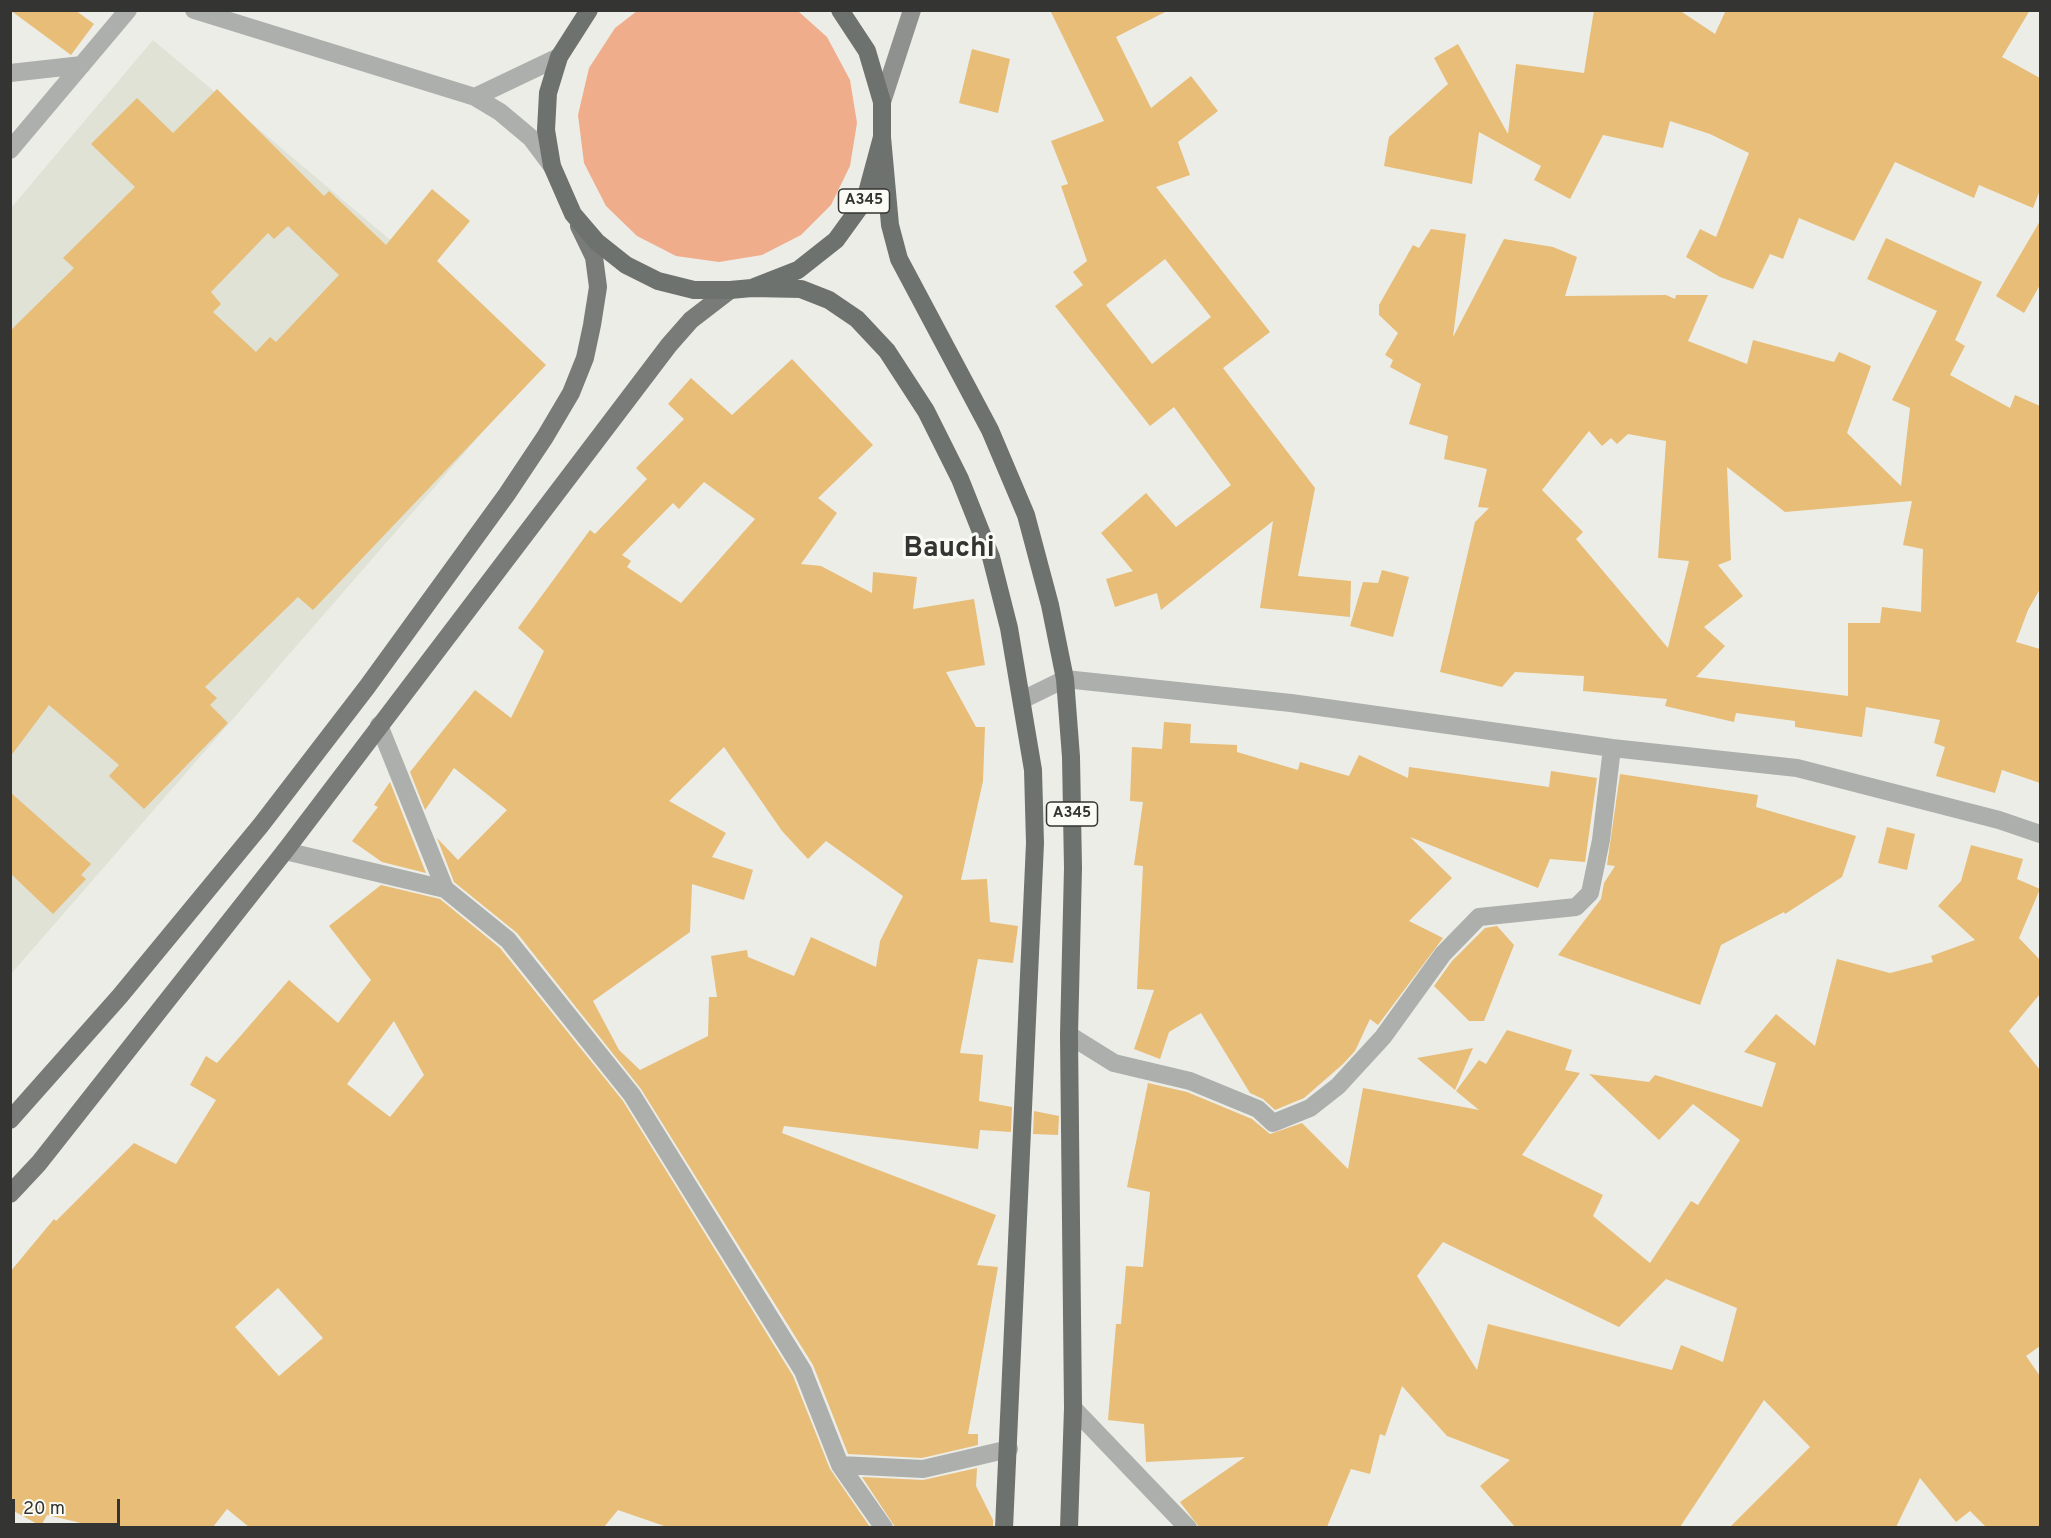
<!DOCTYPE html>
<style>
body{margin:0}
#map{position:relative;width:2051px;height:1538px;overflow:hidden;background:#ecede7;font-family:Overpass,sans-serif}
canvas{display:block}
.frame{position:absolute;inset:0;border:12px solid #343432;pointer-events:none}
.scale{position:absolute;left:12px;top:1499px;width:108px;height:27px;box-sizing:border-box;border:3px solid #343432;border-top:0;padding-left:8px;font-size:18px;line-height:21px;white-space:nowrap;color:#343432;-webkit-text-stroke:4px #fafbf4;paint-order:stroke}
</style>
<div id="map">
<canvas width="2051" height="1538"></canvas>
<div class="frame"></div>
<div class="scale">20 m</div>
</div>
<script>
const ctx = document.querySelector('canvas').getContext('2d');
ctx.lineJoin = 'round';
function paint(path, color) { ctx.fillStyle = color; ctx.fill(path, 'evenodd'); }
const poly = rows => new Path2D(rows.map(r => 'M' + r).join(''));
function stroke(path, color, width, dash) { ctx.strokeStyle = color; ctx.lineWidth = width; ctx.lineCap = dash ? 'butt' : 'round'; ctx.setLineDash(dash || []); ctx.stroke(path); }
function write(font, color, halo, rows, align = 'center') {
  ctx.font = font + ' Overpass,sans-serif'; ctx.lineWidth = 6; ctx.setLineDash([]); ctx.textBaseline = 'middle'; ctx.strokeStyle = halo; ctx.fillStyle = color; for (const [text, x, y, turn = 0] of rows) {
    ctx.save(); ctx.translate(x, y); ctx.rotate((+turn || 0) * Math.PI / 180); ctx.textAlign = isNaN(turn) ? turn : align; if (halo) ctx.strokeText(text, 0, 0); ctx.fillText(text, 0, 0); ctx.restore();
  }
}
const built = poly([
 [153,40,540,366,11,974,11,208]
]);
const green = poly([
 [798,11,827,37,850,80,857,123,850,166,831,205,801,235,762,255,719,262,676,256,637,236,606,206,584,163,578,115,589,68,615,28,637,11]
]);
const building = poly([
 [10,10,75,10,94,24,71,55],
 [1050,10,1169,10,1116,37,1151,108,1191,76,1218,111,1178,142,1190,175,1156,187,1270,332,1223,368,1315,488,1298,576,1351,581,1350,617,1260,608,1273,521,1161,610,1157,593,1115,607,1106,579,1133,571,1101,533,1146,493,1176,527,1231,485,1174,407,1150,426,1055,306,1083,285,1073,272,1087,261,1061,186,1068,184,1051,141,1104,121],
 [1165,259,1211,317,1152,364,1106,305],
 [1594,10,1679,10,1715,34,1726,10,2030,10,2002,57,2040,78,2040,190,2033,208,1979,185,1974,198,1895,162,1854,241,1799,218,1783,259,1770,254,1753,289,1720,277,1686,257,1700,229,1716,237,1749,153,1710,134,1670,121,1663,148,1603,135,1570,199,1534,180,1541,166,1479,132,1472,184,1384,166,1389,137,1448,84,1434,58,1458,44,1508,134,1516,64,1584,73],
 [972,49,1010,59,998,113,959,103],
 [217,89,324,196,329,191,386,245,432,189,470,221,437,261,546,365,313,610,298,597,205,687,217,698,210,705,228,723,144,809,109,776,119,765,49,705,10,757,10,331,74,268,63,258,135,187,91,144,137,98,173,133],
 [288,226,339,275,276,342,270,337,256,352,213,312,221,304,211,292,268,233,274,239],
 [2040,221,2040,285,2024,313,1996,296],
 [1431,229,1466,234,1453,337,1504,239,1553,247,1577,257,1565,296,1666,295,1675,299,1676,295,1708,295,1688,341,1747,364,1753,340,1834,362,1839,352,1871,366,1847,433,1901,486,1910,408,1892,400,1937,311,1867,279,1886,238,1982,282,1955,340,1965,346,1950,375,2010,408,2015,395,2040,406,2040,589,2028,610,2016,642,2040,649,2040,783,2002,770,1995,793,1936,776,1945,747,1934,743,1940,720,1866,707,1862,737,1795,727,1795,721,1736,713,1734,722,1665,706,1667,699,1583,691,1584,676,1515,672,1502,687,1440,672,1475,522,1489,508,1478,507,1487,469,1444,459,1448,436,1409,424,1421,384,1390,367,1393,360,1385,355,1398,333,1379,315,1379,305,1413,245,1419,248],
 [1589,431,1602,446,1611,438,1617,444,1628,434,1666,441,1658,558,1689,561,1668,648,1576,539,1583,532,1542,490],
 [1727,467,1785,512,1912,501,1903,545,1923,549,1921,612,1882,607,1880,623,1848,623,1848,696,1696,677,1725,646,1704,627,1743,596,1718,565,1731,560],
 [792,359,873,445,818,498,837,513,801,564,821,566,872,593,873,572,917,577,913,609,974,599,985,665,946,672,976,727,985,727,983,781,961,880,987,879,990,922,1018,926,1013,963,978,959,960,1053,983,1055,979,1101,1012,1107,1011,1132,980,1130,978,1149,784,1126,782,1133,996,1215,977,1265,998,1267,968,1434,978,1434,978,1445,922,1458,848,1454,813,1365,641,1089,517,933,454,882,437,838,458,860,507,810,454,768,425,810,410,772,475,690,511,718,544,651,518,628,590,530,595,534,647,479,636,468,684,419,668,404,691,378,732,415],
 [704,482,755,519,681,603,627,567,631,561,622,555,673,503,679,509],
 [724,747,782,831,808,859,826,841,903,896,880,941,876,967,811,937,794,976,748,957,747,950,711,956,717,997,709,997,708,1036,640,1070,619,1050,593,1001,690,932,692,884,744,900,753,870,712,857,726,833,669,801],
 [1382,570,1409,577,1393,637,1350,626,1363,582,1378,583],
 [1164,722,1191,724,1190,743,1237,745,1237,752,1298,770,1300,762,1349,776,1359,755,1408,778,1409,767,1549,787,1551,771,1597,778,1585,862,1550,859,1538,888,1410,837,1452,878,1409,921,1443,938,1378,1025,1370,1019,1355,1051,1343,1064,1304,1098,1275,1110,1263,1099,1250,1093,1201,1013,1169,1032,1160,1059,1134,1049,1154,990,1137,989,1143,866,1134,865,1143,802,1130,801,1132,747,1162,749],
 [1620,774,1758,795,1756,807,1856,836,1842,877,1785,914,1784,912,1721,945,1700,1005,1558,955,1601,899,1604,883,1615,866,1607,865],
 [390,782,426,873,382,862,352,841,378,807,374,805],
 [10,792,91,864,81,875,86,879,53,914,10,873],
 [1887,827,1915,834,1907,870,1878,863],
 [1971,845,2023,859,2017,879,2040,889,2019,938,2040,960,2040,994,2009,1031,2040,1070,2040,1346,2026,1356,2040,1376,2040,1527,1986,1527,1970,1511,1956,1522,1920,1478,1896,1527,1730,1527,1810,1447,1764,1400,1680,1527,1515,1527,1480,1486,1510,1460,1447,1436,1402,1386,1385,1436,1380,1434,1370,1474,1351,1469,1327,1527,1199,1527,1180,1502,1245,1457,1146,1462,1144,1424,1108,1420,1116,1324,1121,1324,1126,1266,1143,1267,1150,1192,1127,1187,1148,1083,1187,1092,1252,1119,1270,1134,1302,1123,1348,1169,1363,1088,1479,1110,1456,1091,1479,1060,1486,1064,1507,1030,1572,1050,1565,1070,1580,1073,1522,1155,1603,1195,1593,1216,1650,1263,1691,1201,1698,1205,1740,1140,1693,1104,1659,1140,1589,1074,1649,1082,1655,1075,1762,1107,1776,1063,1744,1052,1776,1014,1815,1046,1837,959,1890,973,1933,962,1931,956,1975,940,1938,906,1961,881],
 [1443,1242,1619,1327,1666,1279,1737,1308,1723,1362,1681,1345,1672,1370,1488,1324,1477,1370,1417,1276],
 [381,885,440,899,500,948,623,1101,793,1376,830,1469,870,1527,667,1527,618,1510,604,1527,249,1527,227,1509,213,1527,98,1527,47,1515,41,1526,10,1509,10,1272,54,1219,56,1221,134,1143,176,1164,216,1100,190,1085,206,1056,217,1063,289,980,338,1023,371,980,329,926],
 [394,1021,424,1075,390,1117,347,1084],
 [278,1288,323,1338,279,1376,235,1327],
 [1497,926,1514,945,1484,1021,1469,1021,1434,986,1452,961,1485,928],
 [1473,1048,1455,1090,1417,1058],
 [1034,1111,1059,1116,1058,1135,1033,1134],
 [977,1468,976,1486,993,1520,993,1527,895,1527,862,1477,923,1480]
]);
const minor = poly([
 [194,10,475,97,500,112,531,138,552,166],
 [10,73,82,65],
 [475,97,559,57],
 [10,150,128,10],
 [1022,700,1065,679,1291,703,1612,748,1797,768,1999,820,2040,834],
 [379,725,445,889],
 [285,851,445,889,508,940,632,1095,803,1371,840,1465,884,1528],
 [1069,1035,1114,1063,1190,1081,1258,1109,1273,1123,1310,1108,1338,1086,1383,1037,1443,954,1479,917,1576,907,1590,893,1601,840,1612,748],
 [1073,1408,1188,1528],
 [840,1465,923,1469,1009,1449]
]);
const secondary = poly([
 [882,102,912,10]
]);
const primary = poly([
 [10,1120,120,996,261,825,367,687,507,494,545,437,571,393,585,358,592,325,598,287,594,257,579,226],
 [10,1194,39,1163,285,851,669,345,691,320,730,290]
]);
const trunk = poly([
 [589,10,559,57,548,93,546,130,552,166,573,214,597,242,626,265,658,281,694,290,730,290,752,288,798,270,836,240,865,200,882,137,882,102,867,51,840,10],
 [882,137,890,225,899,259,990,430,1026,515,1050,605,1065,679,1071,757,1073,868,1069,1035,1073,1408,1069,1528],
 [752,288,801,289,829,300,857,319,887,351,926,411,960,479,991,557,1009,628,1033,770,1035,843,1004,1528]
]);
const shields = [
 [864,201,51],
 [1072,814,51]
];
const shieldNames = [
 ["A345",864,201],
 ["A345",1072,814]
];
const townNames = [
 ["Bauchi",949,550]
];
paint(built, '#e0e2d5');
paint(green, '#f0ad8c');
paint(building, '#e7bd78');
stroke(minor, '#adafad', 18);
stroke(secondary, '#8e918e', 18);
stroke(primary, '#787b77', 18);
stroke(trunk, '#6e726e', 18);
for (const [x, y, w] of shields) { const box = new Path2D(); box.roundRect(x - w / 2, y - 12, w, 24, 4.5); ctx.fillStyle = '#fafbf4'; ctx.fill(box); stroke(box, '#343432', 1.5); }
write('bold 15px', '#343432', null, shieldNames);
write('bold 28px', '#343432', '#fafbf4', townNames);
</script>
